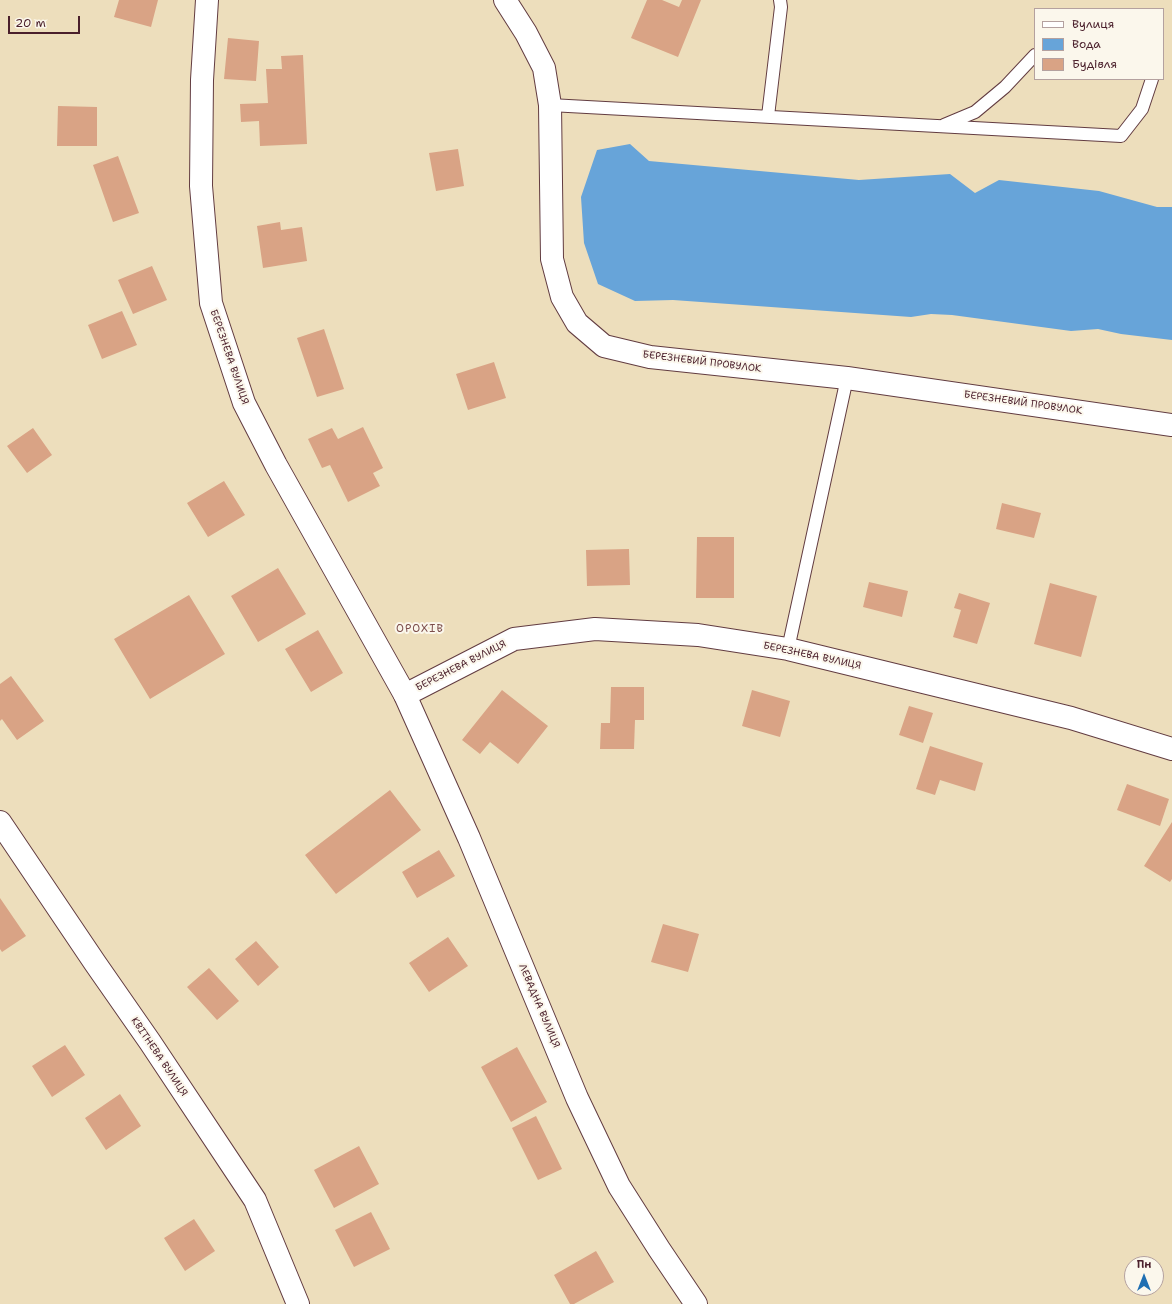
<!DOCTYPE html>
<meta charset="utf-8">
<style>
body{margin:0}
#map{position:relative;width:1172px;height:1304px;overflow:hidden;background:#eddebc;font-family:"Shantell Sans",sans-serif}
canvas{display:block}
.legend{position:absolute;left:1034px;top:8px;width:130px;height:72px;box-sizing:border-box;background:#fbf7ec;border:1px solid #b4a19f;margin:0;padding:5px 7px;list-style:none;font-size:12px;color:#4a1f2b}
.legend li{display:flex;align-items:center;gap:8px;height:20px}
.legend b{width:20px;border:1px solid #b4a19f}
.north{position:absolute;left:1124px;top:1256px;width:40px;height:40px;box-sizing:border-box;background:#fbf7ec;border:1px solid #b4a19f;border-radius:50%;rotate:0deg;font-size:11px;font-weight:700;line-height:16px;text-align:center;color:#4a1f2b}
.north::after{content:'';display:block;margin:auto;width:14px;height:18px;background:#1f6fb2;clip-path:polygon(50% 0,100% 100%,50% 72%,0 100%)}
.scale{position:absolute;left:8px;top:16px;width:72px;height:18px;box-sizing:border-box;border:2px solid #4a1f2b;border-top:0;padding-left:5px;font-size:12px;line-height:14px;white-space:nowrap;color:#4a1f2b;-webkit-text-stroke:3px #fbf7ec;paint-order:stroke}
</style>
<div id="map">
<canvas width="1172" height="1304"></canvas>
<ul class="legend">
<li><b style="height:5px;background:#fff"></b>Вулиця</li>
<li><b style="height:11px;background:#67a4d9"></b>Вода</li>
<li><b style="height:11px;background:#d9a385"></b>Будівля</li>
</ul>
<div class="north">Пн</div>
<div class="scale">20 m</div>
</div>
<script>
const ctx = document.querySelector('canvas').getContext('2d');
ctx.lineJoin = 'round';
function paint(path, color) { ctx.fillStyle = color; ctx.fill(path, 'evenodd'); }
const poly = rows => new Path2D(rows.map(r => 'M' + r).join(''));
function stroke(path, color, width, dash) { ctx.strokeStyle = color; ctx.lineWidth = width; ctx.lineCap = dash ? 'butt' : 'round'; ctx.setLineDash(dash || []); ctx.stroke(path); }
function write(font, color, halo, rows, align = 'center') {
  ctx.font = font + ' "Shantell Sans",sans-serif'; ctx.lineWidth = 4; ctx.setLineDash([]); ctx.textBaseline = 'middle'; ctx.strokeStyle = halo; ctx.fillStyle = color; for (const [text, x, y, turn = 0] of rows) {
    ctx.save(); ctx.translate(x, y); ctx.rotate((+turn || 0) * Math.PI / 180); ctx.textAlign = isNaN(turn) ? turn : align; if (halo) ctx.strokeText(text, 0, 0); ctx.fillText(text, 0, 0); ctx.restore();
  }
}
const water = poly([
 [630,144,649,161,859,180,950,174,975,193,999,180,1099,191,1157,207,1172,207,1172,340,1121,334,1098,329,1071,331,952,315,931,314,911,317,673,300,635,301,598,284,584,243,581,197,597,150]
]);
const building = poly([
 [119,0,158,0,151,27,114,17],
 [647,0,662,0,679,7,682,0,701,0,678,57,631,38],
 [228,38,259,41,256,81,224,79],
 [303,55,307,144,260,146,259,121,241,122,240,104,268,103,266,69,282,69,281,56],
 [58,106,97,107,97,146,57,146],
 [458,149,464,186,436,191,429,153],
 [118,156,139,213,113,222,93,165],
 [280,222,281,230,302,227,307,261,263,268,257,226],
 [152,266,167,300,133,314,118,280],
 [122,311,137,345,102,359,88,325],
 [324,329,344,389,317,397,297,338],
 [494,362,506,398,468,410,456,374],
 [363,427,383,468,373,473,380,486,348,502,330,465,322,468,308,439,332,428,338,439],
 [33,428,52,455,27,473,7,446],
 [224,481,245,515,208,537,187,503],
 [1002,503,1041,513,1034,538,996,529],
 [697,537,734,537,734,598,696,598],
 [629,549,630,585,587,586,586,550],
 [278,568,306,614,258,642,231,596],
 [869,582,908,591,902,617,863,607],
 [1050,583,1097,596,1081,657,1034,644],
 [959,593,990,603,977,644,953,637,961,610,954,608],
 [189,595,225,654,150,699,114,639],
 [318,630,343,673,311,692,285,649],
 [11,676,44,721,17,740,2,719,0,721,0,684],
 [611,687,644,687,644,720,635,720,634,749,600,749,601,723,610,723],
 [502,690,548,726,518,764,490,742,480,754,462,740],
 [752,690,790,701,780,737,742,726],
 [909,706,933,713,923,743,899,735],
 [930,746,983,763,975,791,940,780,935,795,916,789],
 [1127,784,1169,799,1160,826,1117,810],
 [390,790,421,830,336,894,305,855],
 [1172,822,1172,879,1170,882,1144,866],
 [439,850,455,876,417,898,402,872],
 [0,898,26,936,2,952,0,949],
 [663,924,699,934,688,972,651,962],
 [448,937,468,966,429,992,409,963],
 [256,941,279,967,258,986,235,959],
 [209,968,239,1001,217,1020,187,987],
 [65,1045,85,1075,52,1097,32,1066],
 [517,1047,547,1102,511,1122,481,1067],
 [120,1094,141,1126,106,1150,85,1118],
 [536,1116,562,1169,538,1180,512,1128],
 [359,1146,379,1184,334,1208,314,1170],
 [371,1212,390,1249,354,1267,335,1230],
 [194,1219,215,1251,185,1271,164,1238],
 [596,1251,614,1282,574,1304,570,1304,554,1275]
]);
const service = poly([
 [550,105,1121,136,1142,109,1152,79],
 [768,116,781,7,780,0],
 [944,125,975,112,1005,87,1035,55],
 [788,649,847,378]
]);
const minor = poly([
 [505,0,526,33,544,68,550,105,552,259,562,297,577,323,604,346,650,357,847,378,1172,425],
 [405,695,514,639,595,629,698,635,788,649,1071,718,1172,749],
 [0,822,95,963,150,1042,255,1200,298,1304]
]);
const tertiary = poly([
 [207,0,202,80,201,186,211,303,244,403,276,465,405,695,469,838,577,1098,619,1186,659,1249,696,1304]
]);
const streetNames = [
 ["БЕРЕЗНЕВА ВУЛИЦЯ",229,357,71],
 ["БЕРЕЗНЕВИЙ ПРОВУЛОК",702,362,7],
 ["БЕРЕЗНЕВИЙ ПРОВУЛОК",1023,403,8],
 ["БЕРЕЗНЕВА ВУЛИЦЯ",812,656,12],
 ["БЕРЕЗНЕВА ВУЛИЦЯ",461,666,-27],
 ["ЛЕВАДНА ВУЛИЦЯ",539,1006,67],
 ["КВІТНЕВА ВУЛИЦЯ",159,1057,56]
];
const neighbourhoodNames = [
 ["ОРОХІВ",420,629]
];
paint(water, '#67a4d9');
paint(building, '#d9a385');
stroke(service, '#623c41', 14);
stroke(minor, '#623c41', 24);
stroke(tertiary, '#623c41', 24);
stroke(service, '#fff', 12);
stroke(minor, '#fff', 22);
stroke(tertiary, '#fff', 22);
write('10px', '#4a1f2b', '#fbf7ec', streetNames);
ctx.letterSpacing = '1px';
write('11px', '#7c4d4a', '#fbf7ec', neighbourhoodNames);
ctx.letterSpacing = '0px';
</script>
